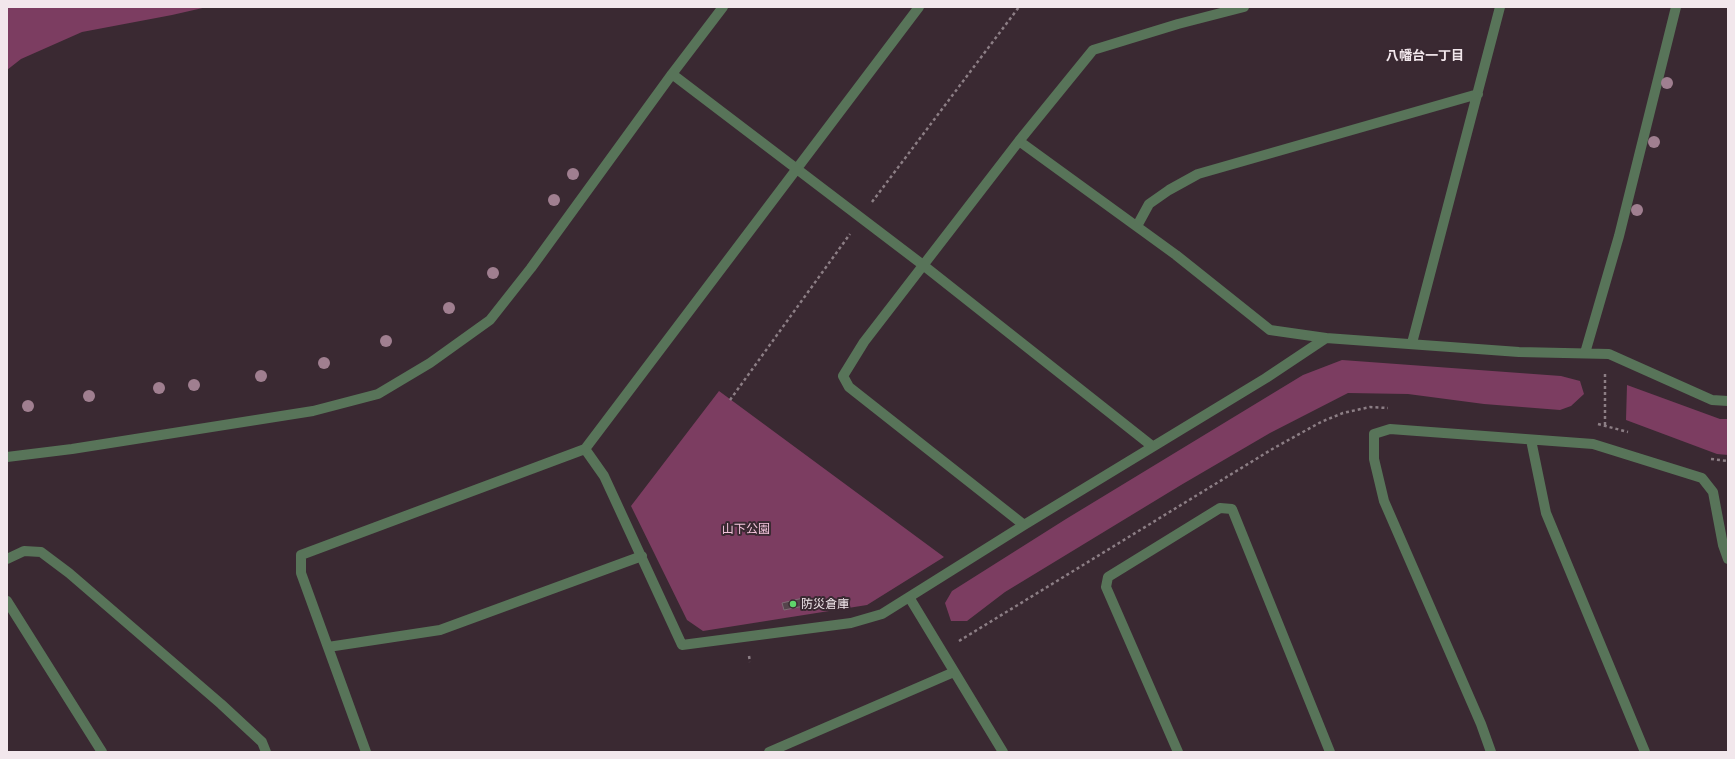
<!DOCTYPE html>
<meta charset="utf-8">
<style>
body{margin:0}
#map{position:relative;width:1735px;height:759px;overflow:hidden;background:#3a2932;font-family:Montserrat,sans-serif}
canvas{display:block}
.frame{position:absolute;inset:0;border:8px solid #f2e7ec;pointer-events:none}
</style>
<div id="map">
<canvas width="1735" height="759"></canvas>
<div class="frame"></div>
</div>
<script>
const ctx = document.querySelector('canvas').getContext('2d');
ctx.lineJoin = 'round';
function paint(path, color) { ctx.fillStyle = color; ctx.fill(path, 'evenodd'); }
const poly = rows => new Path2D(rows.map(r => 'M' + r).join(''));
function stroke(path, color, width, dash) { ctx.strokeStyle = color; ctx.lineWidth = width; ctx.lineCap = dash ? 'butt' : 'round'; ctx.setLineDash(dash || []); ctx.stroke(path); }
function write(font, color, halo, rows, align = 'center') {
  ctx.font = font + ' Montserrat,"Noto Sans JP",sans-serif'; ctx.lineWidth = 4; ctx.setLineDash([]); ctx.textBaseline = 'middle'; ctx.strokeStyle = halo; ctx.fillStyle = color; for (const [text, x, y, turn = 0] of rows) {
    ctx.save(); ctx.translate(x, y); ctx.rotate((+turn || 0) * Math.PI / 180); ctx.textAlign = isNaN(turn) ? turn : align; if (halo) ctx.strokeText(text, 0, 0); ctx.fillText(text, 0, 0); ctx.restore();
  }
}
const green = poly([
 [7,7,207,7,172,15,82,32,21,59,7,70],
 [1342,360,1561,376,1580,381,1584,394,1571,406,1560,410,1484,404,1408,394,1348,393,1270,433,1181,485,1005,592,967,621,951,621,945,603,952,591,1066,519,1303,375],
 [1627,385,1720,419,1728,419,1728,455,1717,454,1626,420],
 [719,391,944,557,867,605,703,631,687,620,631,506]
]);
const building = poly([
 [803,598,804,606,784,610,782,603,803,598]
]);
const path = poly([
 [872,202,1019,7],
 [730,400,850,234],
 [1598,424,1628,432],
 [1605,425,1605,374],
 [1711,459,1728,461],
 [959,641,1274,448,1321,422,1343,413,1370,407,1388,408],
 [749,656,750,662]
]);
const minor = poly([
 [672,74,923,265,1152,446],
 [1019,141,1176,255,1270,330,1326,338,1519,352,1609,354,1712,400,1728,401],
 [1137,226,1149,204,1169,190,1198,174,1478,94],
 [1412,343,1500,7],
 [1585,353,1619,236,1676,7],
 [1531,440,1546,513,1645,752],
 [585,449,604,476,682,645,851,623,882,614,1024,525,1266,378,1326,338],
 [7,457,72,449,313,411,378,394,430,363,490,320,531,268,672,74,723,7],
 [1024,525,849,387,843,376,864,342,1019,141,1093,50,1178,24,1244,7],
 [7,559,24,551,41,552,69,573,221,704,262,742,266,752],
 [909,597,1003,752],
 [7,601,102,752],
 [328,647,440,630,642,556],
 [366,752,301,573,301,555,585,449,919,7],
 [769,752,954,672],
 [1178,752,1106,587,1108,577,1220,508,1232,509,1330,752],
 [1491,752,1481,724,1384,501,1374,459,1374,434,1390,429,1593,444,1702,478,1713,492,1723,545,1728,559]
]);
const trees = [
 [1667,83],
 [1654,142],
 [573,174],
 [554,200],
 [1637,210],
 [493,273],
 [449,308],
 [386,341],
 [324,363],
 [261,376],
 [194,385],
 [159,388],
 [89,396],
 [28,406]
];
const markers = [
 [793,604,4,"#5fd56b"]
];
const parkNames = [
 ["山下公園",746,529]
];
const poiNames = [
 ["防災倉庫",801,604]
];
const neighbourhoodNames = [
 ["八幡台一丁目",1425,56]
];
paint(green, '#7c3d61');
paint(building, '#55444c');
stroke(building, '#7f6b75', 1);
stroke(path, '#8c7e85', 2.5, [3, 3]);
stroke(minor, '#587459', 10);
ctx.fillStyle = '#a07f90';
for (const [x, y] of trees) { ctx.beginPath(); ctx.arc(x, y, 6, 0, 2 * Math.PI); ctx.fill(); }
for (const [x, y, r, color] of markers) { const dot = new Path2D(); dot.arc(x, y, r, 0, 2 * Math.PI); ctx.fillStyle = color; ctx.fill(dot); stroke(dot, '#3a2932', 1.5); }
write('12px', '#f3c5dc', '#3a2932', parkNames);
write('12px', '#f2e7ec', '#3a2932', poiNames, 'left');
write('bold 13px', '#f2e7ec', '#3a2932', neighbourhoodNames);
</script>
